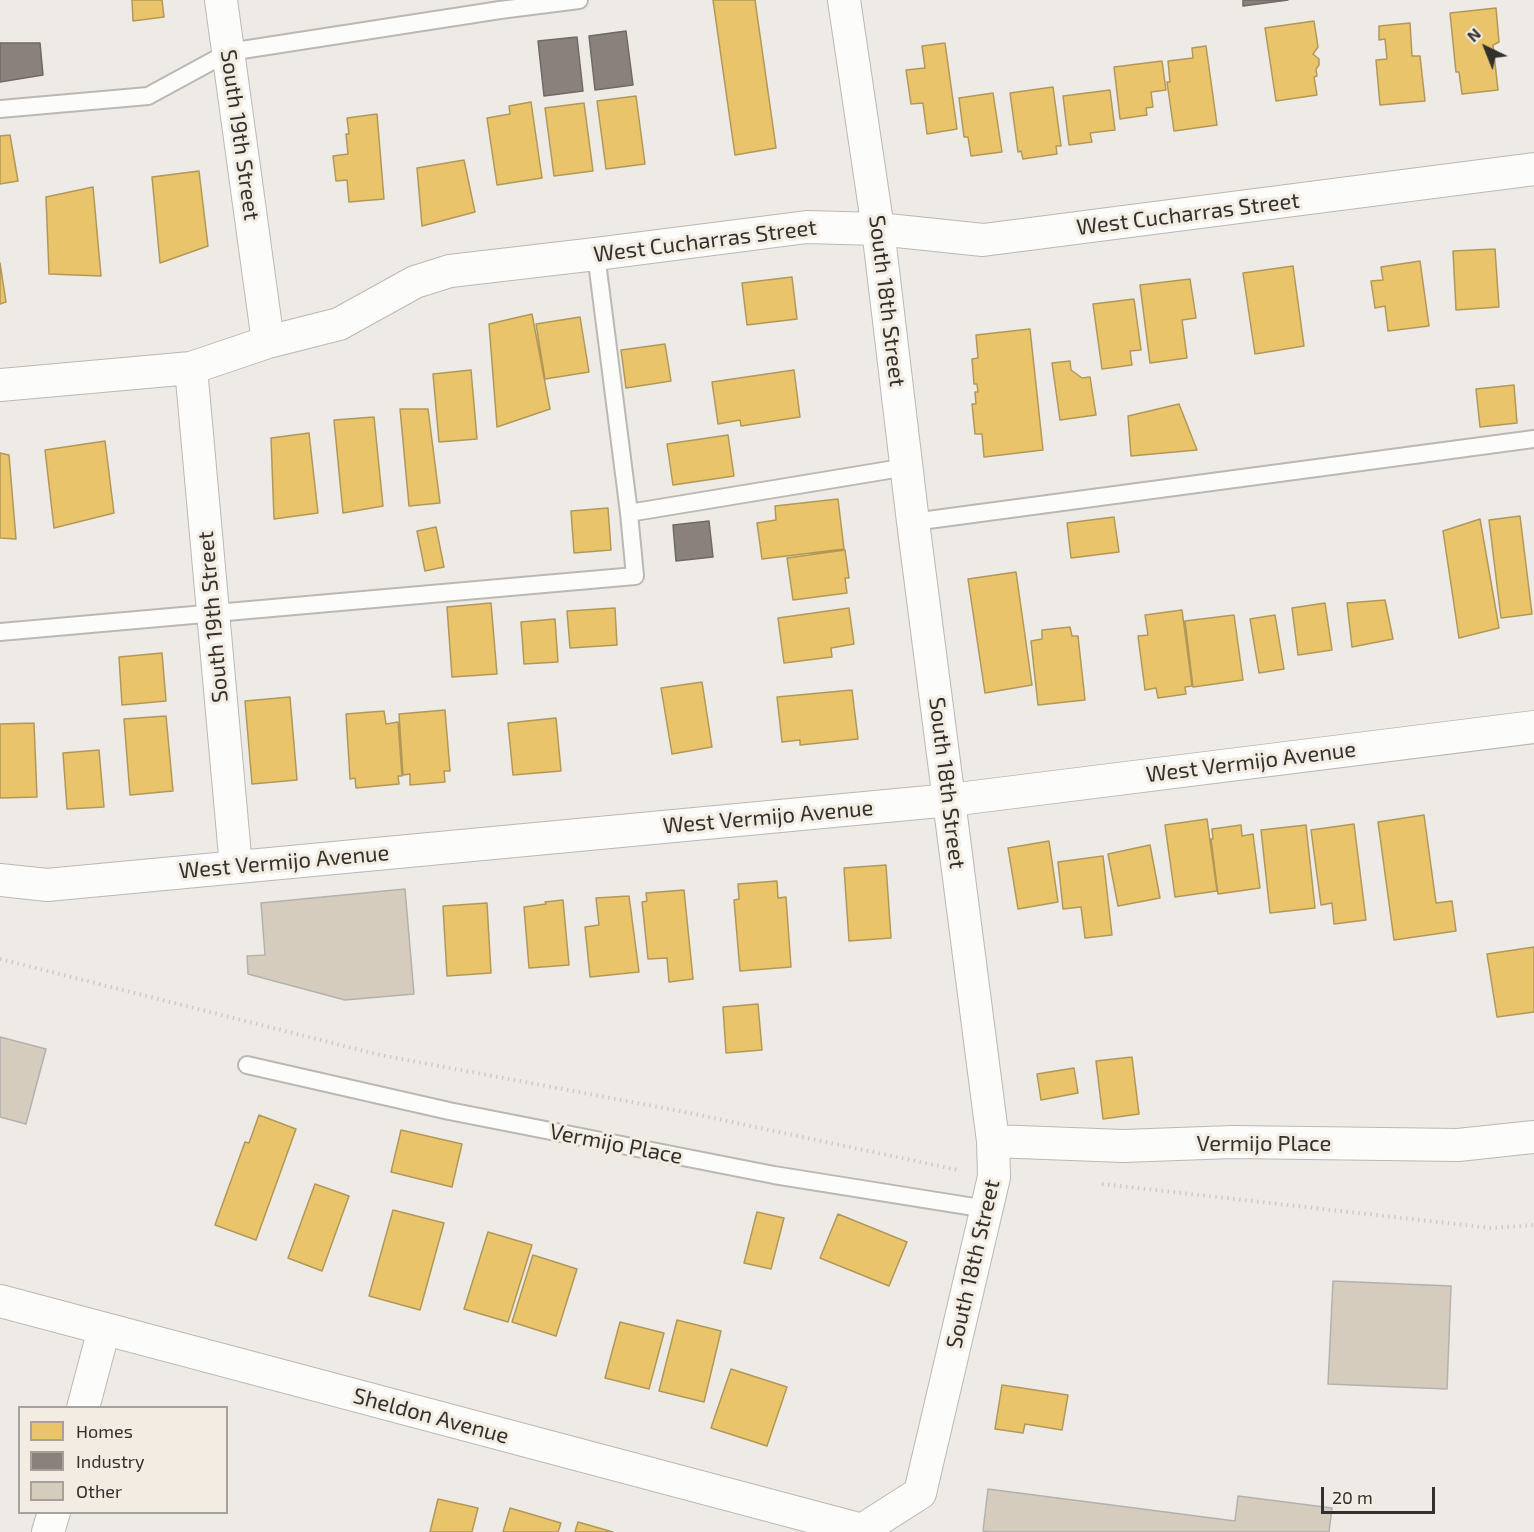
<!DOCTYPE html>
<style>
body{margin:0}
#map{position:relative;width:1534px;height:1532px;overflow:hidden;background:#eeebe6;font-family:"Exo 2",sans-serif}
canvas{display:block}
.legend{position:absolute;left:18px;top:1406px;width:210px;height:108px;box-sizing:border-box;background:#f2ece2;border:2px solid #a6a19a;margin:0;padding:8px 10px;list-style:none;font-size:18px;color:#33312d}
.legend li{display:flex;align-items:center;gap:12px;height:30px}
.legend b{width:30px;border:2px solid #a6a19a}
.north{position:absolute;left:1456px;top:18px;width:60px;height:60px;-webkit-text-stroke:4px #f2ece2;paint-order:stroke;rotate:317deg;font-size:16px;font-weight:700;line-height:24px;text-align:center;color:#33312d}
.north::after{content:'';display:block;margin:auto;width:21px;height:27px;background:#33312d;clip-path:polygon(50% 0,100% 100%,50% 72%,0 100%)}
.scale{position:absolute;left:1321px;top:1487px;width:114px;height:27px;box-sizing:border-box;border:3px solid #33312d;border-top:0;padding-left:8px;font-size:18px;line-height:21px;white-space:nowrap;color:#33312d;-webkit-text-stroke:4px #f2ece2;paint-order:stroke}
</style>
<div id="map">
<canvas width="1534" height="1532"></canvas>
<ul class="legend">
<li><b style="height:16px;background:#e9c46a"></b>Homes</li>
<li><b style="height:16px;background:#8a817c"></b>Industry</li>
<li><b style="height:16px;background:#d5ccbd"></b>Other</li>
</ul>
<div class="north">N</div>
<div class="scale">20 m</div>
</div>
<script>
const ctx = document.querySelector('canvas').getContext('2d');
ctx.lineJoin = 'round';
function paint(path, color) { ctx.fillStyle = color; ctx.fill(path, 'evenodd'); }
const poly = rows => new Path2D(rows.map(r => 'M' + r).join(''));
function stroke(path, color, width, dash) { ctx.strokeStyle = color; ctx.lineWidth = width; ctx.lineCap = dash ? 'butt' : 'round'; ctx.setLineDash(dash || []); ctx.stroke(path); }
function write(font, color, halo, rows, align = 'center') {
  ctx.font = font + ' "Exo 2",sans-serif'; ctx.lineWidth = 6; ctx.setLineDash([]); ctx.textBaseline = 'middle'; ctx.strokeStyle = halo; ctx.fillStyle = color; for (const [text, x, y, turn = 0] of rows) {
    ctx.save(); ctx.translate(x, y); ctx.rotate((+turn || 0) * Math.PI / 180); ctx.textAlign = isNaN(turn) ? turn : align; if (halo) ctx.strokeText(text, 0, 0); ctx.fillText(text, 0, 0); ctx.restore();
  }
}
const homes = poly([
 [132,0,162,0,164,17,133,21,132,0],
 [713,0,755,0,776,148,735,155,713,0],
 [1496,8,1499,42,1493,45,1498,90,1462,94,1459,72,1456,72,1450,13,1496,8],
 [1314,21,1318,47,1313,54,1319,59,1319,65,1316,69,1317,76,1314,77,1317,95,1276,101,1265,28,1314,21],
 [1410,23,1412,56,1420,56,1425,101,1380,105,1376,60,1387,59,1385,39,1379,40,1379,26,1410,23],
 [945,43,957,129,927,134,923,103,911,104,906,70,925,68,922,46,945,43],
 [1206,46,1217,125,1174,131,1167,82,1170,82,1168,61,1193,58,1192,48,1206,46],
 [1162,61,1166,90,1151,92,1153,107,1146,108,1147,115,1120,119,1114,67,1162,61],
 [1053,87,1061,146,1056,146,1057,154,1023,159,1021,151,1018,152,1010,93,1053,87],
 [1110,90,1115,130,1090,133,1092,142,1069,145,1063,96,1110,90],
 [993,93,1002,152,971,156,968,137,964,137,959,98,993,93],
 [636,96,645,164,606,169,597,101,636,96],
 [531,102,542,178,497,185,487,118,510,114,509,106,531,102],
 [584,103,593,171,554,176,545,108,584,103],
 [377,114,384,199,349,202,347,180,336,181,333,156,348,154,346,134,349,134,347,118,377,114],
 [10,135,18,181,0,184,0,136,10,135],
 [464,160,475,212,422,226,417,168,464,160],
 [199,171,208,246,160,263,152,177,199,171],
 [93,187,101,276,49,274,46,197,93,187],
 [1495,249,1499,307,1456,310,1453,251,1495,249],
 [1420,261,1429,326,1388,331,1385,306,1375,308,1371,281,1383,280,1381,267,1420,261],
 [0,263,6,302,0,304,0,263],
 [1293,266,1304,346,1255,354,1243,273,1293,266],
 [792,277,797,319,747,325,742,283,792,277],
 [1190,279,1196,318,1182,320,1187,358,1150,363,1140,285,1190,279],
 [1134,299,1141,350,1130,351,1132,365,1102,369,1093,304,1134,299],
 [532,314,550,409,497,427,489,324,532,314],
 [580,317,589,372,545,379,536,324,580,317],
 [1030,329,1043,450,984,457,982,434,975,434,972,404,976,404,975,392,978,392,977,384,974,384,972,359,978,358,976,335,1030,329],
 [665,344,671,381,626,388,621,350,665,344],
 [1070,361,1071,370,1082,378,1090,377,1096,415,1060,420,1052,363,1070,361],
 [471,370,477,439,439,442,433,374,471,370],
 [794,370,800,417,741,426,740,420,718,424,712,382,794,370],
 [1514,385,1517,423,1480,427,1476,389,1514,385],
 [1179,404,1197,450,1131,456,1128,416,1179,404],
 [400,409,428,409,440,503,409,506,400,409],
 [374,417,383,506,343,513,334,420,374,417],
 [309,433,318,513,274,519,271,438,309,433],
 [728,435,734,476,673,485,667,444,728,435],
 [105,441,114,513,54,528,45,450,105,441],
 [0,453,9,455,16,539,0,538,0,453],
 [838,499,844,549,762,559,757,523,776,520,775,506,838,499],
 [608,508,611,550,574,553,571,511,608,508],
 [1520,516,1532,614,1501,618,1489,520,1520,516],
 [1114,517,1119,552,1071,558,1067,523,1114,517],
 [1480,519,1499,628,1459,638,1443,531,1480,519],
 [436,527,444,567,425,571,417,531,436,527],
 [845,550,849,578,845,578,847,593,793,600,787,558,845,550],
 [1016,572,1032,685,985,693,968,579,1016,572],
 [1385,600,1393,639,1352,647,1347,603,1385,600],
 [491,603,497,674,452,677,447,607,491,603],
 [1325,603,1332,650,1298,655,1292,608,1325,603],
 [615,608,617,645,570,648,567,611,615,608],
 [849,608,854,644,831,648,832,657,784,663,778,618,849,608],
 [1182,610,1192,686,1185,687,1186,694,1158,698,1156,688,1145,690,1138,636,1148,635,1145,615,1182,610],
 [1234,615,1243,680,1193,687,1185,621,1234,615],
 [1275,615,1284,669,1259,673,1250,619,1275,615],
 [555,619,558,662,524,664,521,622,555,619],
 [1070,627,1072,636,1078,636,1085,700,1038,705,1031,641,1042,639,1042,630,1070,627],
 [162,653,166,701,122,705,119,657,162,653],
 [702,682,712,747,672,754,661,688,702,682],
 [852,690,858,739,800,745,800,740,782,742,777,697,852,690],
 [290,697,297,780,252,784,245,701,290,697],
 [445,710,450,771,444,771,445,782,410,785,410,774,403,775,399,714,445,710],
 [384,711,386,724,398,722,402,776,398,776,399,784,356,788,355,778,350,779,346,714,384,711],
 [166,716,173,791,130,795,124,719,166,716],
 [556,718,561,771,513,775,508,723,556,718],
 [34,723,37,797,0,798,0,724,34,723],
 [99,750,104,807,67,809,63,753,99,750],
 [1424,815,1436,903,1452,901,1456,931,1394,940,1378,822,1424,815],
 [1207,819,1217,891,1175,897,1165,825,1207,819],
 [1354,824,1366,920,1334,924,1332,903,1321,905,1311,830,1354,824],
 [1241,825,1242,836,1253,834,1260,888,1218,894,1211,839,1213,839,1212,829,1241,825],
 [1306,825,1315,908,1270,913,1261,830,1306,825],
 [1049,841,1058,902,1018,909,1008,848,1049,841],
 [1150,845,1160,898,1118,906,1108,854,1150,845],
 [1103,856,1112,935,1085,938,1081,907,1063,909,1058,862,1103,856],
 [886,865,891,938,849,941,844,868,886,865],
 [777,881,778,898,786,897,791,967,740,971,734,900,739,899,738,884,777,881],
 [684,890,693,979,669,982,667,958,648,959,642,902,647,901,646,893,684,890],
 [629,896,639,972,590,977,585,927,599,925,596,898,629,896],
 [563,900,569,965,529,968,524,907,546,904,545,902,563,900],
 [487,903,491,973,447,976,443,906,487,903],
 [1534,947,1534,1012,1497,1017,1487,954,1534,947],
 [758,1004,762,1050,726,1053,723,1007,758,1004],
 [1132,1057,1139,1114,1103,1119,1096,1061,1132,1057],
 [1074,1068,1078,1093,1041,1100,1037,1074,1074,1068],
 [259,1115,296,1129,256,1240,215,1225,245,1142,249,1143,259,1115],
 [401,1130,462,1144,452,1187,391,1172,401,1130],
 [315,1184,349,1196,322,1271,288,1258,315,1184],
 [393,1210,444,1223,420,1310,369,1296,393,1210],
 [757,1212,784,1218,771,1269,744,1263,757,1212],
 [838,1214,907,1242,889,1286,820,1258,838,1214],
 [488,1232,532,1245,508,1322,464,1309,488,1232],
 [533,1255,577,1269,556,1336,512,1322,533,1255],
 [677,1320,721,1331,704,1402,659,1391,677,1320],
 [620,1322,664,1333,649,1389,605,1378,620,1322],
 [731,1369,787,1387,767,1446,711,1428,731,1369],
 [1002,1385,1068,1395,1062,1430,1025,1424,1023,1433,995,1429,1002,1385],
 [438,1499,478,1508,472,1532,430,1532,438,1499],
 [510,1508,561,1523,558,1532,503,1532,510,1508],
 [578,1522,613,1532,575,1532,578,1522]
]);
const industry = poly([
 [1243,0,1288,0,1243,6,1243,0],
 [626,31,633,85,595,90,589,36,626,31],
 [577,37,583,91,544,96,538,41,577,37],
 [0,43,40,43,43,75,0,82,0,43],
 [709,521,713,557,676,561,673,525,709,521]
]);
const building = poly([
 [405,889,414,994,345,1000,248,974,247,956,265,955,261,903,405,889],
 [0,1037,46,1049,26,1124,0,1117,0,1037],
 [1333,1281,1451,1286,1447,1389,1328,1384,1333,1281],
 [988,1489,1235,1521,1238,1496,1332,1508,1329,1532,992,1532,983,1531,988,1489]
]);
const path = poly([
 [0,959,380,1055,680,1111,958,1170],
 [1102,1184,1491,1228,1534,1225]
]);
const lane = poly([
 [0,109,148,96,229,52,500,10,579,0],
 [629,513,907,467],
 [913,522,1534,439],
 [0,632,635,576,629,513,596,254],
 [247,1065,449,1111,774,1175,987,1209]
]);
const street = poly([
 [221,0,268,342],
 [191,368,236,867],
 [0,385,191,368,268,342,339,324,415,282,450,271,596,254,807,227,878,229,983,240,1534,169],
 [0,880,47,885,950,800,1534,727],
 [993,1141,1123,1146,1233,1142,1458,1145,1534,1137],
 [0,1301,862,1530,920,1493,994,1177,993,1141,913,522,878,229,844,0],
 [83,1408,104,1329],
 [48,1532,54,1512]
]);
const streetNames = [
 ["South 19th Street",240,135,82],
 ["West Cucharras Street",1188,214,-7],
 ["West Cucharras Street",705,241,-7],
 ["South 18th Street",887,301,83],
 ["South 19th Street",213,617,-95],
 ["West Vermijo Avenue",1251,762,-7],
 ["South 18th Street",947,783,83],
 ["West Vermijo Avenue",768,817,-5],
 ["West Vermijo Avenue",284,862,-5],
 ["Vermijo Place",616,1144,11],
 ["Vermijo Place",1264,1144],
 ["South 18th Street",973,1264,-77],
 ["Sheldon Avenue",431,1416,15]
];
paint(homes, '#e9c46a');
stroke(homes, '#b29858', 1.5);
paint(industry, '#8a817c');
stroke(industry, '#706964', 1.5);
paint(building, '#d5ccbd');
stroke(building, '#b3b1ad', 1.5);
stroke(lane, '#bbb8b4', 20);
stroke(street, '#bbb8b4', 34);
stroke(path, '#cccbc9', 4, [1.5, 4.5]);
stroke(lane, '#fcfcfb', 16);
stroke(street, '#fcfcfb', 32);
write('22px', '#33312d', '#f2ece2', streetNames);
</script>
